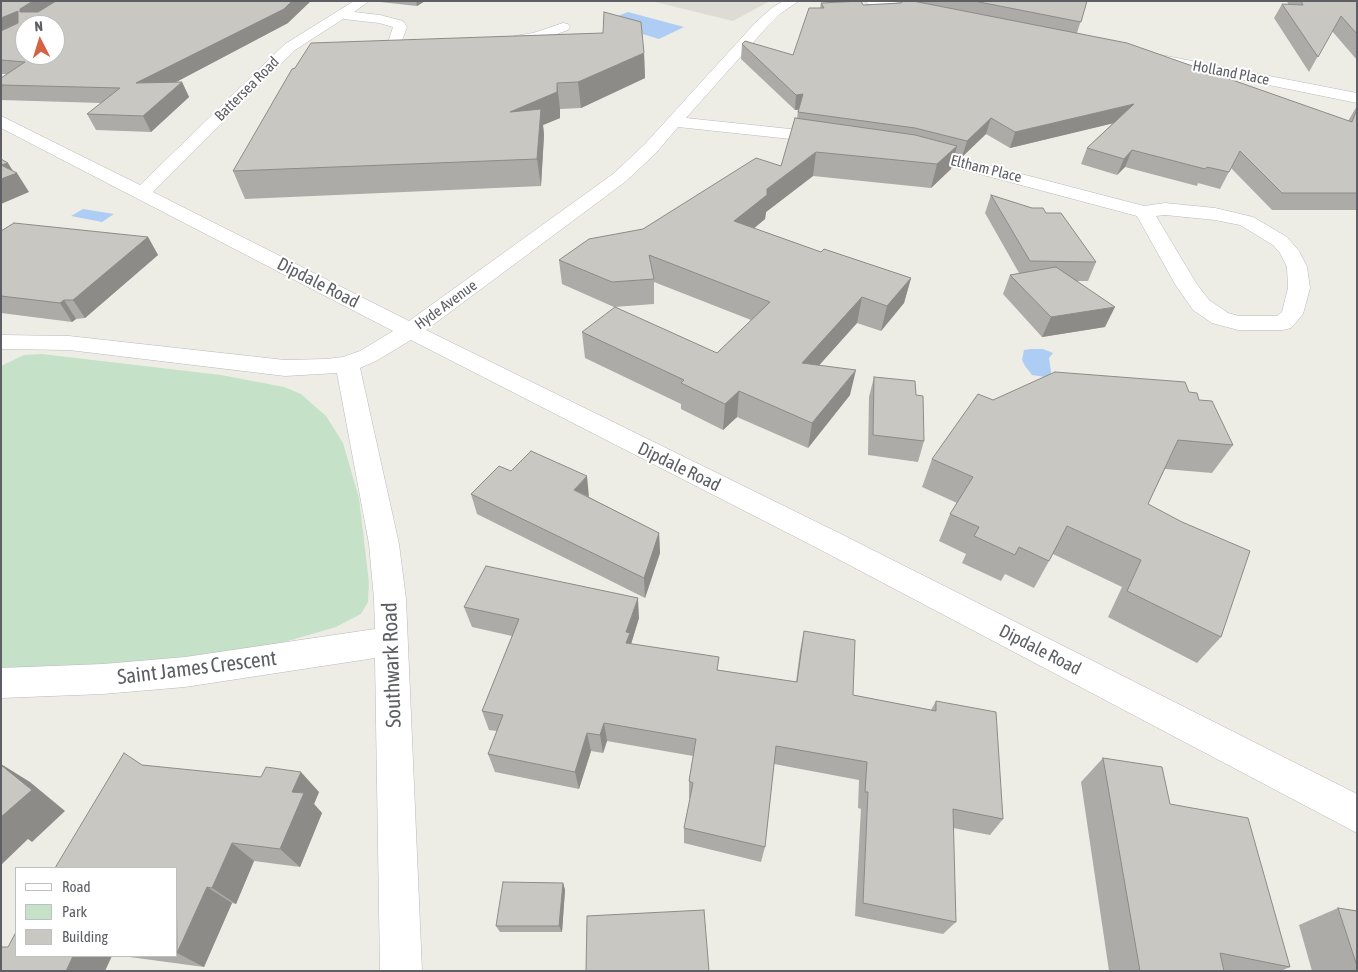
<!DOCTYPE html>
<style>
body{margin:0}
#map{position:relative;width:1358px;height:972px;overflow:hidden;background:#edede5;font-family:"Asap Condensed",sans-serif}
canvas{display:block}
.frame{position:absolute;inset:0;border:2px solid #5d5f64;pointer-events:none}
.legend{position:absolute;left:15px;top:867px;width:162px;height:90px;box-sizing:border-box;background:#fff;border:1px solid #bebfc1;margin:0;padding:6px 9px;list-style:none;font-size:15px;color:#5d5f64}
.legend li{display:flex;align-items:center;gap:10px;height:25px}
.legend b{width:25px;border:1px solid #bebfc1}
.north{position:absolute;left:15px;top:15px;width:50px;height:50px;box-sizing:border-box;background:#fff;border:1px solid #bebfc1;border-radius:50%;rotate:355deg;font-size:14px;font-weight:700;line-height:20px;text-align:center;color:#5d5f64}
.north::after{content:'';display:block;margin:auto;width:18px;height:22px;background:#d46345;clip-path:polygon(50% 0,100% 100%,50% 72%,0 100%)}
</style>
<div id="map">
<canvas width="1358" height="972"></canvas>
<div class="frame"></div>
<ul class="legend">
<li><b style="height:6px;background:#fff"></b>Road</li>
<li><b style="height:14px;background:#c5e2c9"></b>Park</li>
<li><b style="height:14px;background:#c9c7c2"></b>Building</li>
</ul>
<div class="north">N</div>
</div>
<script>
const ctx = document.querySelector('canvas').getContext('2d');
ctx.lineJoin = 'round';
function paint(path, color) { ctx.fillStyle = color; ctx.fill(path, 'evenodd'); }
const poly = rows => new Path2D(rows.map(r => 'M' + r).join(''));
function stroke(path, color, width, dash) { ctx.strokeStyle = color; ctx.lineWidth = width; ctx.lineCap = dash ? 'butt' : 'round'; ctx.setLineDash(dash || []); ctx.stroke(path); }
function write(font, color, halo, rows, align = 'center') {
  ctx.font = font + ' "Asap Condensed",sans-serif'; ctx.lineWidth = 4; ctx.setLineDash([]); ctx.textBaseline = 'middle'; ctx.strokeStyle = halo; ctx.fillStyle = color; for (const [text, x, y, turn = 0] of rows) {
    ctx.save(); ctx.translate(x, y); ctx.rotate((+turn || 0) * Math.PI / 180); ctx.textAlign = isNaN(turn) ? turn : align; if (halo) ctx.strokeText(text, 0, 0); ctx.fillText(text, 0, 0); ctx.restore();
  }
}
const education = poly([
 [651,1,770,1,733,21]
]);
const green = poly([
 [42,354,221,375,284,387,301,394,326,416,343,443,359,498,369,583,368,602,361,614,336,627,267,647,152,663,58,668,1,667,1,366,24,355]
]);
const water = poly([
 [628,12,684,27,659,39,603,22],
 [83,209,114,214,102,222,71,216],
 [1031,349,1043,349,1053,353,1049,358,1052,378,1032,375,1025,366,1022,360,1024,350]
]);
const street = poly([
 [354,1,369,1,354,12,380,15,403,21,407,27,397,54,392,55,385,51,393,27,379,23,343,19,295,50,153,192,409,321,613,174,644,145,756,22,773,7,783,1,799,1,781,13,766,28,686,118,828,133,834,134,836,138,834,142,828,143,678,127,656,153,625,182,426,330,839,533,1357,794,1357,833,819,549,411,340,376,361,360,368,399,544,406,599,422,971,380,971,375,658,185,687,103,694,1,698,1,668,103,664,185,657,375,629,374,599,369,544,337,373,285,376,69,350,1,349,1,335,69,336,285,360,326,359,343,357,360,351,393,331,1,128,1,116,140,185,285,44,354,1],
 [864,1,890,1,924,8,926,11,920,15,870,5,864,1],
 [563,23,568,24,570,27,568,30,540,40,502,46,495,42,497,39,533,33,563,23],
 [1151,53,1357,93,1357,103,1146,60,1144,57,1146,54,1151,53],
 [918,147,1144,206,1165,203,1215,208,1253,217,1287,237,1299,251,1307,267,1310,288,1303,314,1291,328,1283,330,1238,330,1212,323,1193,310,1175,284,1137,216,912,156,909,152,912,148,918,147],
 [1165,215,1215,220,1240,225,1273,245,1280,253,1287,267,1288,288,1282,312,1277,316,1239,316,1228,313,1209,300,1196,283,1156,216,1165,215]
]);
const wall = poly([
 [1,1,288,23,176,82,182,82,189,97,151,132,96,130,87,114,101,103,1,100,1,78,7,74,1,74],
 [371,1,425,1,417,6],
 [903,1,1087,1,1077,33,1348,121,1357,106,1357,210,1272,210,1231,168,1220,189,1198,183,1197,186,1125,167,1117,175,1081,164,1087,148,1113,123,1010,148,986,134,962,157,954,155,951,169,931,188,813,176,766,212,765,219,754,228,821,252,911,278,904,303,881,331,857,323,819,365,850,395,808,448,737,417,723,430,681,409,681,404,585,358,582,332,717,353,751,320,654,282,654,304,614,307,562,284,559,260,643,229,781,166,797,119,798,110,795,110,741,59,742,44,793,55,820,8,821,3,863,5,901,3],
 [1287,1,1357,1,1357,60,1332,31,1309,72,1274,18,1282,4,1288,4],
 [644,53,645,78,581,108,560,109,560,118,543,125,544,135,541,186,245,199,233,171],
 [991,195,1046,213,1096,262,1088,281,1077,281,1105,327,1042,337,1003,294,1010,275,1019,273,985,213],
 [1,231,148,237,158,255,85,318,76,319,72,322,1,313],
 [874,377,916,395,924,441,918,462,868,455,869,397],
 [1189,392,1199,400,1233,445,1212,473,1165,469,1148,504,1221,637,1197,663,1108,617,1122,587,1053,554,1034,588,1005,574,1001,581,962,563,966,554,939,541,950,514,957,503,922,487,932,459,993,400],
 [511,471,589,497,659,533,660,553,645,598,477,514,471,494],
 [464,607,639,618,631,644,718,670,796,682,800,651,804,631,853,695,931,710,936,701,1003,819,990,835,953,828,956,922,943,934,855,916,861,809,858,808,859,780,774,764,765,847,761,862,684,843,684,828,690,798,689,798,689,781,693,756,607,741,603,753,591,751,579,789,495,772,488,754,497,731,489,730,482,711,512,636,472,627],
 [1103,758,1170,804,1290,967,1281,971,1109,971,1081,782],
 [142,765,319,792,314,804,322,813,300,867,254,861,236,904,232,903,204,967,122,956,176,956,176,868],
 [563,883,565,890,562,932,500,932,496,926],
 [1338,908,1357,911,1357,971,1312,971,1299,925]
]);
const shadedWall = poly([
 [33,1,62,1,28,23,20,12,20,9],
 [292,1,311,1,288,23,144,99,136,83],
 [416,1,425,1,417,6],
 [18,11,25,25,1,36,1,18],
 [644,53,645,78,581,108,578,82],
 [182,82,189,97,151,132,143,116],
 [557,83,560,109,560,118,543,125,544,135,541,186,537,159,510,112],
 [803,94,801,109,795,110,796,95],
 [1134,104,1127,120,1010,148,1015,132],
 [991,118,986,134,962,157,967,141],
 [957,146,951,169,931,188,937,164],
 [1132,150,1125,167,1117,175,1124,159],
 [816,152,813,176,766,212,765,219,733,246,734,221,767,189],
 [8,163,15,174,17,173,29,192,1,204,1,165],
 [148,237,158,255,85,318,73,300],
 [911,278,904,303,881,331,887,306],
 [862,297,857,323,798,389,802,363],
 [64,300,76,319,72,322,60,303],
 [1115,307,1105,327,1042,337,1051,317],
 [856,370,850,395,808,448,812,423],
 [739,391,737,417,723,430,725,404],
 [587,476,589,497,574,490],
 [659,533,660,553,645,598,644,578],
 [638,598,639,618,631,644,626,643,626,632],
 [604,723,607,741,603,753,600,735],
 [587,733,591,751,579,789,575,772],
 [1,764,30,782,65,811,32,842,28,839,1,865],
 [301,772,319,792,314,804,322,813,300,867,280,849,292,792],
 [232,843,254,861,236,904,212,888],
 [563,883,565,890,562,932,559,926],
 [207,887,232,903,204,967,177,953],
 [73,956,112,956,105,971,66,971]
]);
const building = poly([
 [1,1,33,1,20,9,20,12,38,12,56,1,292,1,284,9,136,83,182,82,143,116,87,114,120,88,1,85,1,78,25,62,1,60,1,31,18,23,18,11,1,18,1,1],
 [25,25,55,25,55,55,25,55,25,25],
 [861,1,863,5,901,3,903,1,913,1,1127,43,1352,122,1357,109,1357,193,1282,193,1240,151,1229,172,1207,167,1205,169,1132,150,1124,159,1087,148,1134,104,1015,132,991,118,967,141,915,128,798,112,803,94,796,95,742,44,745,41,793,55,809,8,824,8,821,3,861,1],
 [974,1,1087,1,1081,22,974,1],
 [1301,1,1357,1,1357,34,1341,16,1318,57,1282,4,1303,5,1301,1],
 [604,12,641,22,644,53,578,82,557,83,557,92,510,112,541,109,537,159,233,171,292,69,295,68,311,43,603,33,604,12],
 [795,118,915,135,957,146,937,164,816,152,767,189,767,195,734,221,821,252,824,249,911,278,887,306,862,297,802,363,856,370,812,423,739,391,725,404,681,383,684,380,582,332,615,307,717,353,770,302,649,255,654,279,612,282,559,260,589,239,643,229,756,158,781,166,795,118],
 [1,159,8,163,1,165,17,173,1,179,1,159],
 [991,195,1032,208,1043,208,1046,213,1061,213,1096,262,1030,261,991,195],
 [14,223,148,237,73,300,64,300,60,303,1,296,1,231,14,223],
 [1056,267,1115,307,1051,317,1010,275,1056,267],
 [1055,372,1185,382,1189,392,1197,393,1199,400,1212,401,1233,445,1178,440,1148,504,1182,522,1250,551,1221,637,1127,591,1141,560,1067,526,1049,561,1019,547,1015,555,974,536,979,527,950,514,973,477,932,459,978,394,993,400,1055,372],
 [874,377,915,381,916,395,923,396,924,441,873,435,874,377],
 [531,451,587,476,574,490,659,533,644,578,471,494,499,466,511,471,531,451],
 [486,566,638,598,626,632,630,633,626,643,719,657,717,670,797,682,804,631,855,640,853,695,936,711,936,701,996,712,1003,819,953,809,956,922,863,903,868,792,865,792,867,762,776,746,765,847,684,828,693,783,689,781,696,739,604,723,600,735,587,733,575,772,488,754,503,715,482,711,519,619,464,607,486,566],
 [124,753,142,765,261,777,266,767,301,772,292,792,304,793,280,849,232,843,212,888,207,887,177,953,176,868,55,868,124,753],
 [1103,758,1162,767,1170,804,1248,818,1290,967,1220,953,1224,971,1140,971,1103,758],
 [1,765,32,790,1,817,1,765],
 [503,882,563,883,559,926,496,926,503,882],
 [1338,908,1357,911,1357,966,1338,908],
 [704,910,709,971,586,971,587,916,704,910],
 [16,932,16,956,73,956,66,971,1,971,1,947,8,947,16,932]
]);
const farStreetnames = [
 ["Holland Place",1231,73,11],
 ["Battersea Road",247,89,-45],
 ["Eltham Place",986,169,14],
 ["Hyde Avenue",446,305,-36]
];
const streetNames = [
 ["Dipdale Road",318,283,27],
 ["Dipdale Road",679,467,26],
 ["Dipdale Road",1040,650,27]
];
const nearStreetnames = [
 ["Southwark Road",392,665,-92],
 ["Saint James Crescent",197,668,-7]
];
paint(education, '#dddcd4');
paint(green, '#c5e2c9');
paint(water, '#aecdf4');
stroke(street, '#b7b9bd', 1);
paint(street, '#fff');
paint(wall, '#adaba7');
paint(shadedWall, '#8d8b88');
paint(building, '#c9c7c2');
stroke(building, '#8d8b88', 1);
write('15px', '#5d5f64', '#fff', farStreetnames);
write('18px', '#5d5f64', '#fff', streetNames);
write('21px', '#5d5f64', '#fff', nearStreetnames);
</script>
